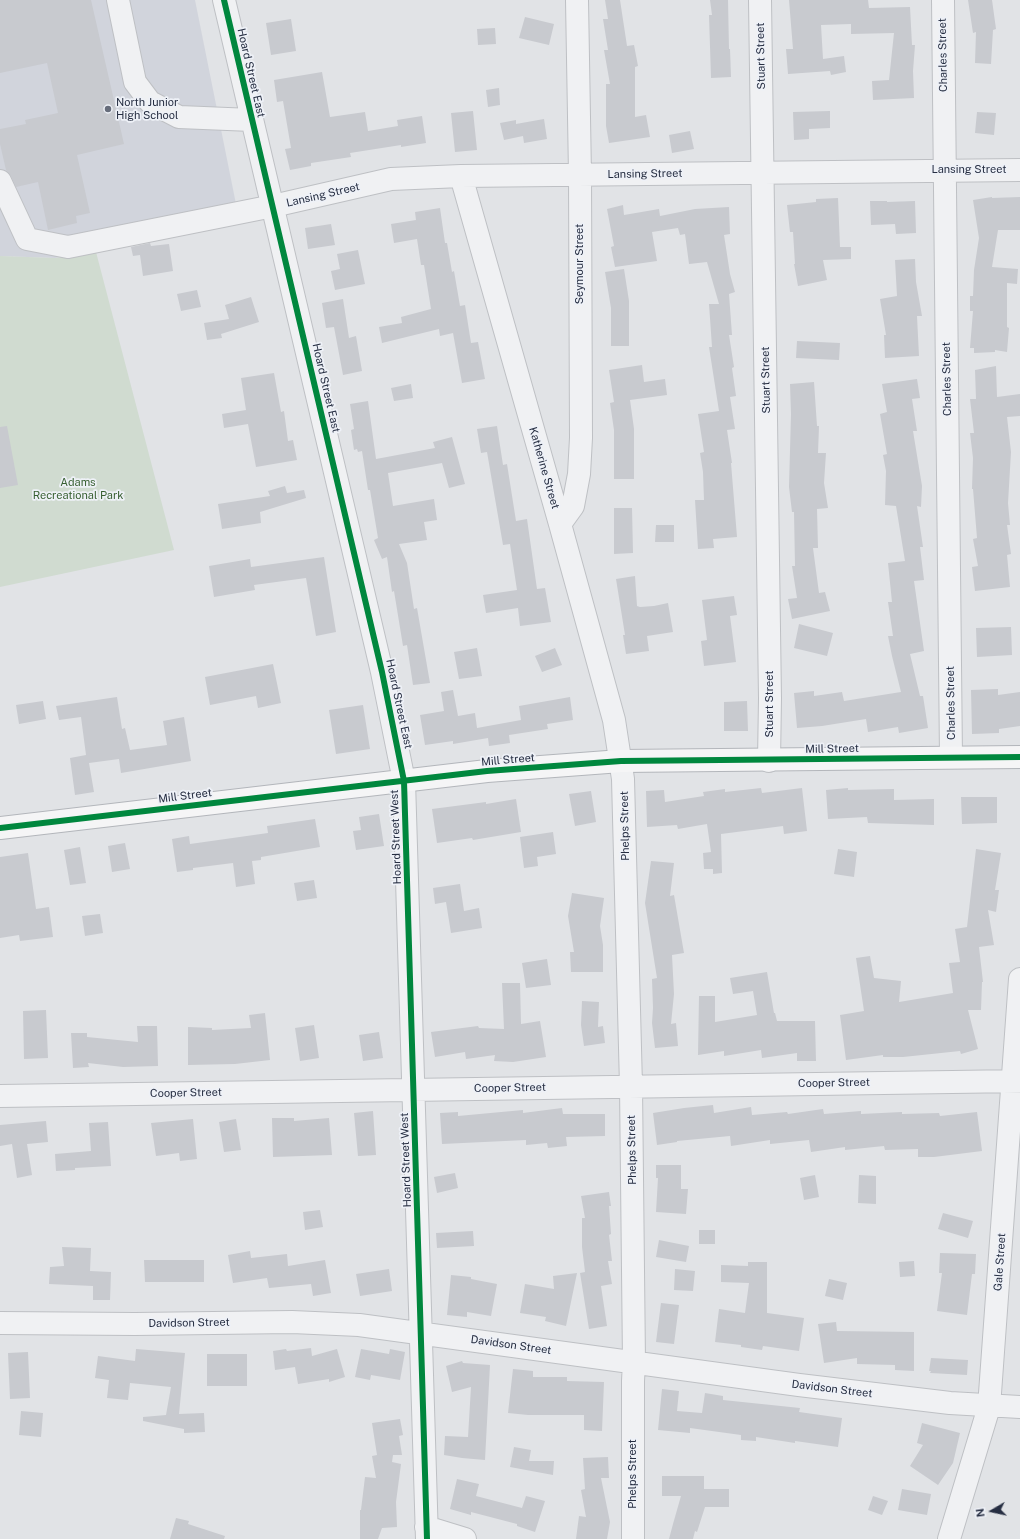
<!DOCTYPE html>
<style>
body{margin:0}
#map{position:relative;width:1020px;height:1539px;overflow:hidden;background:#e1e3e6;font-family:"Public Sans",sans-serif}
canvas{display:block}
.north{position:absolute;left:972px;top:1491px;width:40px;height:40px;-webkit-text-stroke:3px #eef1f7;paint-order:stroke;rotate:261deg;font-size:11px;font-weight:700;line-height:16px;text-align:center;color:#262e42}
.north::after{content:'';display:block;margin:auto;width:14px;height:18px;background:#262e42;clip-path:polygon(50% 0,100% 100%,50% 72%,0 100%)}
</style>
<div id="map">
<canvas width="1020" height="1539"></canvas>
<div class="north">N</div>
</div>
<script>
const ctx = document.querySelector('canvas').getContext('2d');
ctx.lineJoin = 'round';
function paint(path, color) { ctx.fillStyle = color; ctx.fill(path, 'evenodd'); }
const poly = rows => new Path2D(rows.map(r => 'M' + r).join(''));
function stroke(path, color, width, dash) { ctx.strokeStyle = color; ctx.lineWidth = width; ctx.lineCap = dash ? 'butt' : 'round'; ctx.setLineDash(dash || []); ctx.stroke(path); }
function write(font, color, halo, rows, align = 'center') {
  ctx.font = font + ' "Public Sans",sans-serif'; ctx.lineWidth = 3.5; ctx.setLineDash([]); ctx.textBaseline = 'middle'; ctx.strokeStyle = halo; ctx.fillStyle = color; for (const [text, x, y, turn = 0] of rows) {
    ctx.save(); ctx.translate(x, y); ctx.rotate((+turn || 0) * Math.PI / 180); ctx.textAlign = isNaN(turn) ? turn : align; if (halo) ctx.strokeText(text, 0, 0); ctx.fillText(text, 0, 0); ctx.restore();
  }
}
const built = poly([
 [0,0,195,0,239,219,96,252,55,258,0,256]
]);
const green = poly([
 [96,252,174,550,0,587,0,256,55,258]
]);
const building = poly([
 [0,0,91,0,124,144,77,155,90,213,76,216,77,223,48,230,38,182,16,187,11,176,6,170,0,144,0,129,26,124,25,120,58,113,47,63,0,73],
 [605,0,620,0,627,46,634,45,638,66,635,67,635,117,646,115,650,137,609,143,606,126,606,84,610,84,604,50,608,50,603,19,608,19],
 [710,0,728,0,729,49,730,49,731,77,711,78,709,15,712,15],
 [789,0,868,0,869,8,910,7,912,45,915,45,913,71,914,98,873,100,872,81,889,80,894,33,851,34,851,24,821,25,823,59,844,56,846,72,831,75,830,71,788,74,786,49,793,49],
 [968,0,992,0,996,29,993,30,991,64,975,63,976,32,973,33],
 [525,17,554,24,549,45,519,38],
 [291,19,296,51,271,55,266,23],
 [495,28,496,44,478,45,477,29],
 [322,72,330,117,365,112,368,131,398,126,397,120,422,116,426,143,401,147,401,145,350,153,351,157,311,163,311,166,290,170,285,149,291,148,283,101,277,102,274,80],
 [499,88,500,105,488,107,486,90],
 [473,111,477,150,455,152,451,113],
 [830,111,830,128,809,129,809,139,794,140,793,112],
 [977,112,996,113,994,135,975,133],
 [544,119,547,139,524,143,523,136,504,140,500,123,516,120,516,124],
 [690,131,694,149,672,153,669,135],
 [992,197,992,198,1020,197,1020,230,998,230,992,267,1018,269,1017,284,1007,283,1007,327,1009,328,1007,352,995,350,995,352,974,353,974,348,970,348,973,311,970,311,970,296,973,296,974,270,979,238,973,200],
 [838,198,840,247,851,247,851,259,823,260,827,280,798,286,794,264,795,264,793,232,790,232,787,205,816,202,816,199],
 [870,201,887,201,887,202,915,201,916,233,896,234,895,224,871,225],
 [623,205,624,215,659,209,660,216,695,209,729,207,730,234,724,235,730,274,735,292,729,294,732,335,729,335,734,367,732,368,736,396,730,397,735,429,727,430,732,463,731,463,737,537,713,539,714,548,698,549,695,500,704,500,703,472,700,453,704,452,698,414,719,411,709,347,712,347,709,304,719,304,707,262,689,264,685,234,680,235,678,228,652,232,657,261,615,267,611,247,614,246,607,209],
 [440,208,445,243,447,243,452,272,454,271,460,306,465,305,471,343,478,342,485,379,462,383,453,333,440,336,439,329,382,343,379,327,402,323,401,317,431,309,424,265,421,265,417,239,394,243,391,224,416,220,415,212],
 [331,224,335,245,308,249,305,228],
 [150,243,151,246,169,244,173,271,143,276,140,255,133,256,131,247],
 [358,250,365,284,335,290,331,271,340,269,337,254],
 [915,259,916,282,922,316,917,316,919,356,885,358,884,335,886,335,880,299,897,296,895,260],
 [624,269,629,301,629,346,611,346,611,308,605,272],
 [197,290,201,307,181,311,177,294],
 [251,297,259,322,221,334,222,338,207,340,204,323,229,319,225,305],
 [343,299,349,338,356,336,362,371,343,375,334,327,326,328,322,303],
 [797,341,840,343,839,360,796,358],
 [642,365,644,382,665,379,667,395,630,400,634,429,634,479,614,479,614,430,610,403,614,402,609,370],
 [996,366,997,397,1020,394,1020,416,1007,417,1011,452,1008,503,1010,525,1007,525,1011,554,1007,555,1010,587,975,591,972,567,978,566,973,539,977,538,973,489,972,489,973,458,970,433,974,433,970,399,976,399,975,370],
 [274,373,281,412,284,411,288,441,293,440,297,460,256,467,248,424,224,428,222,414,246,410,241,378],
 [917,379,920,398,912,399,917,431,913,431,922,486,921,507,917,506,923,547,920,547,924,580,914,581,924,651,910,654,920,696,923,696,928,728,899,733,898,727,868,732,866,719,822,726,797,728,794,693,814,691,814,696,842,692,844,701,901,692,892,656,888,636,893,636,888,602,892,602,888,563,905,561,896,506,885,505,886,471,883,455,887,454,880,414,887,412,882,384],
 [814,382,817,426,819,426,818,453,826,453,824,483,828,508,817,509,818,548,813,548,819,593,825,592,830,611,792,619,788,599,797,598,792,566,795,566,794,512,792,512,789,487,791,414,790,384],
 [411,384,413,398,394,401,391,388],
 [368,401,376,459,435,448,433,442,452,437,465,484,449,488,442,463,388,473,393,506,434,499,437,520,424,522,427,540,399,544,407,563,414,609,417,608,430,683,413,685,407,645,403,646,394,591,392,592,387,557,382,559,374,540,378,538,370,490,368,490,362,451,358,452,357,449,354,450,351,430,354,429,350,404],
 [7,426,18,485,0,488,0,427],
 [497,426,503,465,507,464,516,521,527,519,537,589,545,588,551,622,520,626,518,608,486,613,483,595,517,590,510,544,503,545,487,452,481,453,477,429],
 [285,486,287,493,304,490,306,498,260,512,261,523,222,529,218,504,270,496,268,491],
 [614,508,632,508,633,553,614,554],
 [656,525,674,525,674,542,655,542],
 [324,557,336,632,316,636,306,578,254,585,255,590,214,597,209,566,250,559,251,567],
 [635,576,637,606,640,607,654,606,668,603,673,632,647,636,649,651,626,654,623,635,625,635,616,579],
 [734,596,737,615,730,616,736,662,704,666,701,641,707,640,702,600],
 [799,624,833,633,827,656,794,648],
 [1011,627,1012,655,977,657,976,628],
 [477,648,482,676,459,679,454,652],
 [555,648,562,665,542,672,535,656],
 [273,664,281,703,258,708,256,696,210,705,205,677],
 [998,689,998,695,1020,692,1020,726,999,729,999,733,972,734,971,690],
 [453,690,458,716,475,713,477,728,521,720,519,706,570,697,573,720,547,724,548,729,509,735,510,743,489,746,488,738,453,744,453,741,425,745,420,715,444,711,441,692],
 [117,697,122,729,125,728,130,750,167,745,163,721,184,717,191,761,121,773,119,759,89,763,94,792,75,795,70,758,86,755,81,717,59,720,56,706],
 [43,701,46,719,19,724,16,705],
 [747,701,748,731,724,731,724,702],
 [363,705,370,749,336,754,329,710],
 [761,788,762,793,802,788,807,831,784,834,783,826,721,834,722,873,713,874,713,869,704,869,703,853,711,852,707,824,678,829,677,825,647,827,646,791,664,790,665,802,704,796,703,792,725,789,725,792],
 [848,788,848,790,894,789,894,800,934,799,934,825,868,823,867,817,828,819,826,790],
 [591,791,596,822,575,826,569,794],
 [961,797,997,797,997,823,962,824],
 [516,799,521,832,473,840,472,838,437,843,432,809,486,802,486,804],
 [379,814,384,846,356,850,353,831,361,830,359,817],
 [315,819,320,847,261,857,261,860,252,861,255,884,236,887,233,863,193,868,193,870,177,872,172,839,189,836,190,844,268,833,267,826],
 [553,832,556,854,537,857,538,866,524,868,520,837],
 [125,843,130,869,112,872,108,846],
 [80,847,86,883,70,885,64,850],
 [838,849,857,852,854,877,834,874],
 [976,849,1001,853,995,890,999,890,996,912,988,910,994,945,979,947,983,982,982,982,981,1010,968,1010,978,1049,961,1054,960,1051,903,1057,883,1057,883,1055,846,1060,840,1015,864,1011,856,958,870,956,874,978,901,981,899,1002,953,993,949,963,960,962,955,929,967,927],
 [28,853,36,909,49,907,53,937,20,941,19,935,0,938,0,857],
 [651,861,674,863,670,896,674,895,684,953,672,955,674,994,671,1024,676,1023,678,1046,655,1048,652,1023,653,1008,652,979,657,978,645,903],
 [314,880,317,898,297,901,294,883],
 [460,884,464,911,479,908,482,928,451,933,446,902,435,904,433,888],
 [572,893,604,898,600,926,603,945,603,972,571,972,570,952,574,952,568,916],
 [100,914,103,933,85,936,82,916],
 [547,959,551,985,526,988,522,963],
 [767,972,774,1013,775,1013,777,1021,815,1021,816,1061,797,1061,797,1053,762,1058,761,1050,724,1056,724,1051,698,1055,699,996,715,996,715,1022,757,1015,753,991,733,994,730,978],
 [502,983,520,983,521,1024,540,1021,546,1057,513,1062,494,1061,495,1055,466,1059,465,1052,435,1057,431,1032,478,1026,479,1028,504,1029],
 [582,1001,599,1002,598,1027,603,1026,605,1043,584,1046,581,1025],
 [46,1010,48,1058,24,1059,23,1011],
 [265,1013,270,1060,235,1064,188,1065,188,1027,212,1028,212,1030,251,1028,249,1015],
 [314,1025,319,1058,300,1061,295,1028],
 [137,1026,157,1026,158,1066,123,1067,88,1063,89,1067,73,1068,71,1033,87,1033,87,1037,138,1042],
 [379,1032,383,1058,363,1061,359,1035],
 [713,1105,714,1113,751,1107,752,1115,787,1112,788,1114,823,1109,824,1114,861,1111,861,1114,902,1112,902,1114,939,1113,940,1116,977,1112,982,1151,934,1157,918,1157,918,1149,885,1150,884,1146,845,1150,845,1147,811,1152,809,1140,770,1144,770,1140,731,1146,730,1136,677,1141,677,1142,657,1145,653,1113,684,1108],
 [562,1108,563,1114,605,1114,605,1136,566,1137,567,1146,548,1148,547,1143,526,1145,526,1140,442,1144,440,1113,458,1112,458,1116,523,1110,523,1113],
 [373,1111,376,1155,358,1156,354,1113],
 [272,1118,294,1118,294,1121,329,1118,332,1155,273,1157],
 [193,1119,197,1159,180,1161,179,1153,156,1156,151,1123],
 [236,1119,241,1150,224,1152,219,1122],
 [46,1121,48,1142,27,1144,32,1175,17,1178,12,1144,0,1146,0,1125],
 [108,1122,111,1166,75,1168,75,1170,56,1171,55,1154,91,1151,89,1123],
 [656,1165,681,1165,681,1189,688,1189,686,1214,656,1212,658,1178,656,1178],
 [455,1173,458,1188,437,1193,434,1177],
 [815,1175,819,1197,804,1200,800,1178],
 [859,1175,876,1176,876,1204,858,1203],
 [609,1192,611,1206,609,1206,611,1234,609,1235,612,1261,608,1261,612,1284,601,1286,607,1326,589,1329,580,1273,585,1272,582,1247,582,1218,585,1218,581,1196],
 [320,1210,323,1227,305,1230,303,1212],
 [943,1213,973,1221,968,1238,938,1229],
 [699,1230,715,1230,715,1244,699,1244],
 [473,1231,474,1246,437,1248,436,1233],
 [659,1240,689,1246,686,1262,656,1257],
 [62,1247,91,1248,90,1271,111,1272,110,1300,93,1300,93,1286,49,1284,50,1267,64,1266],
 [250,1251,251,1258,287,1254,288,1266,325,1260,331,1293,313,1296,311,1284,269,1288,267,1278,233,1283,228,1255],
 [940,1253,976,1254,975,1274,972,1274,967,1315,937,1311,942,1273,939,1273],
 [144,1260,204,1260,204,1282,145,1282],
 [914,1261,915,1276,900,1277,899,1262],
 [748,1262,767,1262,767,1313,804,1318,799,1351,763,1346,762,1350,741,1347,741,1345,715,1342,719,1309,745,1313,749,1283,721,1282,721,1265,748,1266],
 [389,1269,392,1291,360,1296,356,1274],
 [675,1269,695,1271,693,1291,674,1290],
 [577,1273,566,1326,545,1321,546,1317,520,1313,525,1284,554,1289,553,1276],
 [451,1275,471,1277,471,1279,497,1284,491,1316,467,1312,467,1317,447,1315],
 [829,1279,847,1283,843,1300,825,1296],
 [661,1303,679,1305,674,1344,656,1342],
 [836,1322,837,1331,914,1332,914,1371,895,1370,895,1365,857,1364,857,1358,824,1363,818,1324],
 [311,1348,312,1356,337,1349,345,1377,329,1382,329,1379,298,1384,295,1367,275,1370,273,1351,286,1349,287,1351],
 [136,1349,185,1353,179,1414,204,1413,205,1432,184,1433,184,1429,143,1421,143,1417,166,1415,171,1387,130,1383,128,1400,107,1398,109,1380,95,1378,98,1356,135,1361],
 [361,1349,389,1354,390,1349,405,1352,400,1380,371,1375,370,1380,355,1377],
 [28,1352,30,1398,10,1399,8,1353],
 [207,1354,247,1354,247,1386,207,1386],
 [931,1358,968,1360,967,1375,930,1373,931,1371,929,1371],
 [462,1361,463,1363,490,1365,485,1460,462,1458,444,1455,445,1436,468,1437,471,1387,452,1392,446,1366],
 [513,1369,533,1371,533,1377,567,1377,567,1381,604,1382,602,1431,584,1430,584,1415,528,1415,508,1413],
 [662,1389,679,1391,677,1411,702,1413,705,1393,723,1396,723,1400,800,1408,799,1412,842,1418,838,1447,795,1441,795,1443,756,1437,756,1441,741,1440,741,1435,690,1428,690,1433,658,1430],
 [21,1411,43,1413,41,1437,19,1435],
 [400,1419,403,1435,399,1436,402,1455,393,1455,392,1462,401,1464,396,1502,397,1527,382,1528,378,1539,360,1539,360,1510,361,1510,365,1477,376,1478,372,1456,377,1455,372,1423],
 [922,1423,960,1433,953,1463,938,1485,910,1466,923,1445,917,1443],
 [514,1447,531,1450,529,1461,554,1461,553,1475,510,1467],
 [608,1457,609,1478,601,1478,610,1522,607,1539,576,1539,579,1516,586,1517,581,1490,585,1489,583,1458],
 [662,1476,704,1476,704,1489,729,1489,729,1507,705,1507,697,1532,695,1531,693,1539,669,1539,673,1524,681,1496,662,1496],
 [457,1479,479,1484,476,1496,522,1508,526,1496,545,1501,535,1532,517,1526,517,1524,471,1512,471,1515,450,1509],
 [902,1489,931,1494,927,1515,898,1510],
 [873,1496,888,1501,882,1515,868,1510],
 [176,1518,189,1521,188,1524,225,1536,224,1539,170,1539]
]);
const minor = poly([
 [118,0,135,82,150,102,179,117,252,120],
 [224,0,382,672,404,781,427,1539],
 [760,0,770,698,769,761],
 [943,0,951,757],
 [461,176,560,524,614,720,623,779,631,1086,634,1362,633,1381,633,1539],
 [0,181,27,239,68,247,273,206,391,179,461,176,1020,170],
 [560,524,573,506,579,474,581,438,580,175,577,0],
 [0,1096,1020,1081],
 [0,1323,135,1324,292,1322,359,1325,799,1385,950,1403,1020,1407],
 [426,1527,465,1539],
 [949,1539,989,1407,1020,979]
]);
const highway = poly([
 [0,828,487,771,621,761,1020,757]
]);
const cycleway = poly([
 [224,0,382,672,404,781,427,1539],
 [0,828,487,771,621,761,1020,757]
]);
const markers = [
 [108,109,4,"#676d7b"]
];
const streetNames = [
 ["Charles Street",943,55,-91],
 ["Stuart Street",761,56,-91],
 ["Hoard Street East",251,73,77],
 ["Lansing Street",969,170],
 ["Lansing Street",645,174,-1],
 ["Lansing Street",323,195,-13],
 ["Seymour Street",580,264,-90],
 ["Charles Street",947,379,-91],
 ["Stuart Street",766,380,-91],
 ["Hoard Street East",326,388,77],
 ["Katherine Street",544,468,74],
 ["Charles Street",951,703,-91],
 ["Hoard Street East",399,704,78],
 ["Stuart Street",770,704,-90],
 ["Mill Street",832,749,-1],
 ["Mill Street",508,760,-5],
 ["Mill Street",185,796,-7],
 ["Phelps Street",625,826,-91],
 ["Hoard Street West",396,837,-92],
 ["Cooper Street",834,1083,-1],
 ["Cooper Street",510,1088,-1],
 ["Cooper Street",186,1093,-1],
 ["Phelps Street",632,1150,-91],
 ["Hoard Street West",406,1160,-92],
 ["Gale Street",1000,1262,-86],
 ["Davidson Street",189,1323,-1],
 ["Davidson Street",511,1345,8],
 ["Davidson Street",832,1389,7],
 ["Phelps Street",633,1474,-90]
];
const poiNames = [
 ["North Junior",116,103],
 ["High School",116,116]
];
const parkNames = [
 ["Adams",78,483],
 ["Recreational Park",78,496]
];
paint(built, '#d1d4dc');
paint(green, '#d0dbd0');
paint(building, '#c8cacf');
stroke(minor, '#bec0c4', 24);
stroke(highway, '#b3b6bb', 24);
stroke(minor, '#f0f1f3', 22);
stroke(highway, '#f5f5f6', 22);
stroke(cycleway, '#00873e', 6);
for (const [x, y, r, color] of markers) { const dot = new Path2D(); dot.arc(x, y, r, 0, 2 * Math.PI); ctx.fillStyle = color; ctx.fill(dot); stroke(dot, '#eef1f7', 1.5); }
write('11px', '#262e42', '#eef1f7', streetNames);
write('11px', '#262e42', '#eef1f7', poiNames, 'left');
write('11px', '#375f31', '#eef1f7', parkNames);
</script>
